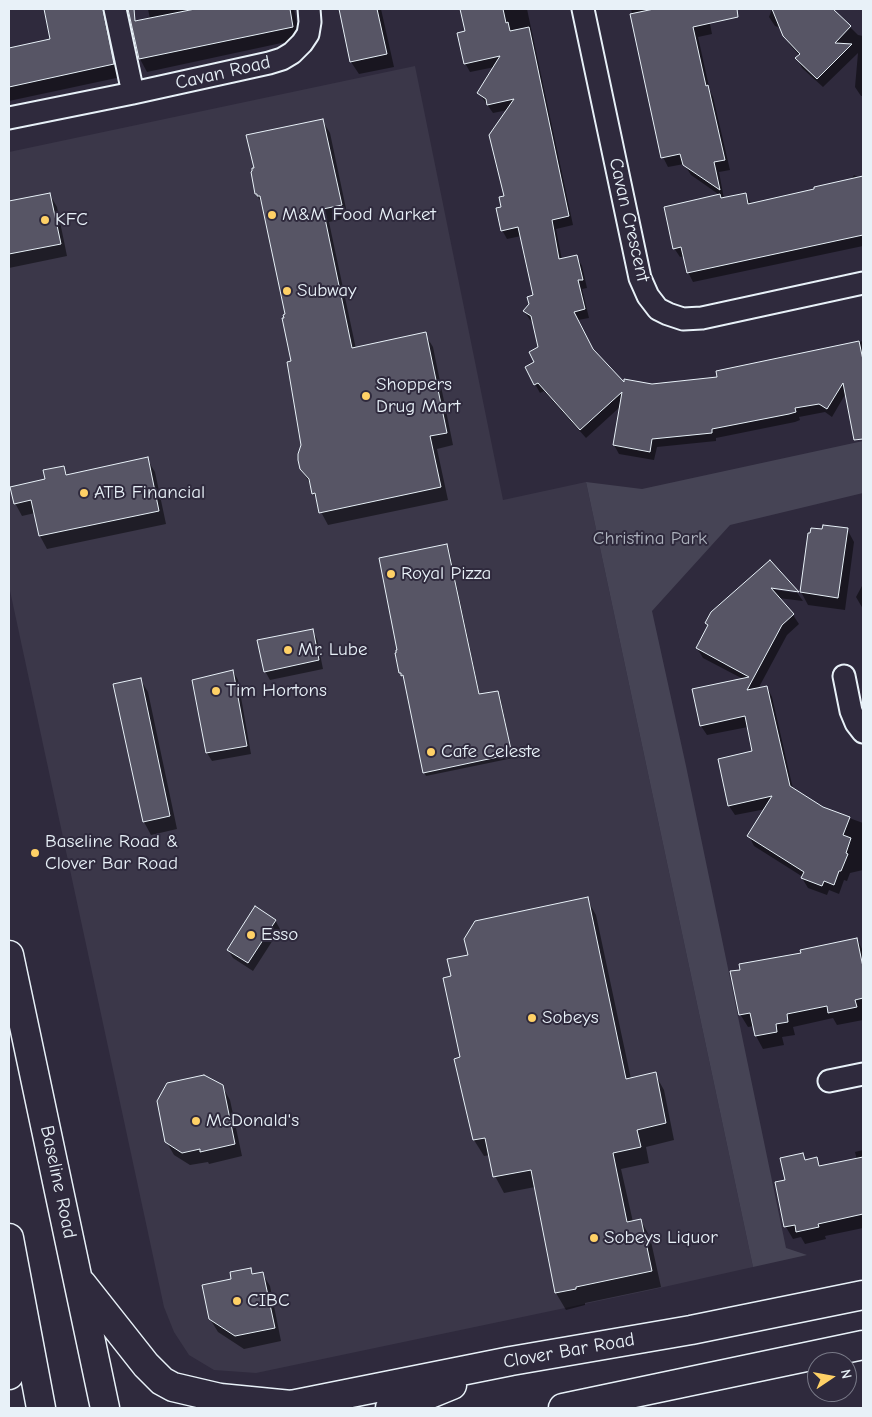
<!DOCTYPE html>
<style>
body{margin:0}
#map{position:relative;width:872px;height:1417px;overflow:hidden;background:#2f2a3d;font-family:"Comic Neue",sans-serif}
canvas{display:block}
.frame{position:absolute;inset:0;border:10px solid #e8f1f8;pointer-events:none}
.north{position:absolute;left:807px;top:1352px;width:50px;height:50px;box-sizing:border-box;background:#2f2a3d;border:1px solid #797a88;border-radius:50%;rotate:78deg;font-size:14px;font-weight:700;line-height:20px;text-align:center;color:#e8f1f8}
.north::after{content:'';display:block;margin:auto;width:18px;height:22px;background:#ffd166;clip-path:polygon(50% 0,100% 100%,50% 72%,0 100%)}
</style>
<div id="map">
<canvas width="872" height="1417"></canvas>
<div class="frame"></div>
<div class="north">N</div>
</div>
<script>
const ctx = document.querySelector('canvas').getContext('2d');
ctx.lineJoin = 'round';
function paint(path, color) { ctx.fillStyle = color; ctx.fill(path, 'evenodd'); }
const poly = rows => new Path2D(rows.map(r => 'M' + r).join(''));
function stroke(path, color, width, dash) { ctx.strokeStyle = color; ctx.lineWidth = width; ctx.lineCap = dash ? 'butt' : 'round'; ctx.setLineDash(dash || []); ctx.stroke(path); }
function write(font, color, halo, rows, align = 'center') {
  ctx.font = font + ' "Comic Neue",sans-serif'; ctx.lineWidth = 4; ctx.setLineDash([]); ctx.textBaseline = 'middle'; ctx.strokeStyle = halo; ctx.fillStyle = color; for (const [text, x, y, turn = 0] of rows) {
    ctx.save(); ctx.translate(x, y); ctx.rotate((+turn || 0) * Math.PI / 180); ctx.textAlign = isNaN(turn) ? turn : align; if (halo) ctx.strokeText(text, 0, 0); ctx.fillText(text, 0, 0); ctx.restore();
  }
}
const built = poly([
 [415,66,503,500,586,482,753,1267,646,1291,256,1373,214,1370,189,1355,174,1332,164,1307,9,586,9,152]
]);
const green = poly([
 [863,441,863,493,730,525,652,611,686,766,786,1248,807,1255,753,1267,586,482,642,489]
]);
const shadow = poly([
 [45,9,86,9,91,32,106,29,113,42,121,77,9,101,9,49,52,40],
 [148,9,190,9,190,11,200,9,294,9,300,39,147,72,140,59,132,23,150,19],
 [340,9,381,9,394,67,359,74,351,62],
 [462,9,527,9,573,225,556,229,562,260,577,257,582,266,587,288,582,289,589,318,578,320,594,351,625,385,652,385,719,378,806,353,863,341,863,417,855,419,846,393,832,417,825,412,799,417,800,420,795,422,716,438,716,441,657,447,654,460,619,454,614,445,621,406,586,438,544,391,540,393,535,384,536,362,539,348,534,323,530,320,525,312,534,296,521,236,507,239,502,230,502,208,505,197,508,110,493,113,479,93,495,67,470,72,465,63,467,32],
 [631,9,707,9,712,34,698,37,710,91,713,97,730,170,719,172,724,199,746,194,751,204,851,180,854,175,862,180,863,180,863,246,693,282,688,272,685,256,680,257,674,248,666,208,721,196,691,175,684,164,668,167,663,157],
 [772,9,832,9,858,35,863,36,863,96,861,96,855,87,858,53,823,87,802,68,797,58,800,56,790,45,781,28,775,26,769,17],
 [322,120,330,133,348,218,329,222,356,349,425,334,433,347,453,445,437,449,448,500,328,525,321,512,318,502,313,493,311,485,301,469,303,445,287,315,263,205,256,194],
 [50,195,57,207,67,256,9,268,9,203],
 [147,459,155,472,166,524,47,549,40,536,35,513,22,516,15,503,63,467,68,476],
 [847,529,854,542,845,610,808,605,801,592,812,535],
 [447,545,449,549,480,696,498,692,500,696,513,758,426,776,424,772,405,679,401,672],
 [863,584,863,609,856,597],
 [765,586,765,588,796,593,796,591,803,601,778,598,793,615,799,624,787,635,758,689,767,687,772,697,793,789,822,808,863,823,863,870,850,873,847,881,844,880,839,894,829,890,827,895,808,888,802,878,803,877,754,846,749,836,766,809,735,815,729,806,753,752,748,727,707,735,701,726,743,679,703,658,697,648,708,627,706,623],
 [312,630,317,639,323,669,270,680,265,671],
 [233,671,238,680,251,754,212,761,207,753,193,680],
 [140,679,148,692,177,829,151,835,144,822,115,685],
 [587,899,596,915,631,1079,655,1074,664,1090,674,1140,646,1147,649,1163,621,1169,633,1222,641,1221,650,1237,661,1287,585,1303,585,1305,566,1310,556,1293,535,1187,504,1193,495,1176,490,1155,484,1156,474,1140,461,1058,453,977,469,956],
 [275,920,280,929,253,971,233,958,228,950],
 [857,939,863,951,863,1020,837,1025,833,1018,793,1027,795,1035,782,1037,784,1045,763,1049,756,1036,754,1026,748,1027,740,1014,802,954],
 [222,1086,230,1100,242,1156,209,1164,208,1162,190,1165,174,1155,166,1141],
 [863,1150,863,1228,825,1236,826,1239,805,1244,801,1237,793,1239,786,1227,787,1181,802,1154,806,1161,817,1159,821,1167,857,1160,855,1152],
 [250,1269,254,1275,262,1273,270,1286,281,1341,244,1349,218,1332,210,1319]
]);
const building = poly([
 [44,9,103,9,114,64,9,87,9,48,50,39,44,9],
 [128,9,134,9,135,21,195,9,290,9,293,27,139,59,128,9],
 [339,9,377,9,387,54,350,62,339,9],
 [460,9,503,9,506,23,508,22,510,31,529,27,569,216,552,220,559,259,577,255,583,280,578,280,585,309,574,312,593,349,624,382,624,379,652,384,717,377,716,371,859,341,863,360,863,439,854,440,843,383,827,409,819,404,795,408,796,412,789,414,712,429,712,433,652,439,650,452,613,445,622,392,580,430,538,383,534,385,525,367,534,362,529,352,538,347,531,316,523,311,529,304,527,297,533,295,518,227,501,231,496,208,501,207,499,197,504,196,489,135,514,99,487,105,486,99,477,93,500,56,464,64,457,33,465,31,460,9],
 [654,9,737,9,738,17,693,27,706,86,708,85,725,160,714,162,720,190,683,165,680,154,661,158,630,14,654,9],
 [772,9,833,9,851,26,835,43,852,44,817,79,795,58,800,54,783,36,772,9],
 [323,119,342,205,323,209,352,348,426,332,447,433,430,436,441,487,319,513,315,493,312,494,309,479,300,469,298,460,298,454,301,445,287,362,291,361,282,318,284,318,283,315,285,314,260,196,257,196,257,194,255,194,251,172,252,171,252,168,254,168,246,135,323,119],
 [863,176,863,235,687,273,681,247,673,249,664,207,720,194,721,198,746,193,748,204,814,189,814,187,863,176],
 [50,193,61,244,9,254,9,201,50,193],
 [148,457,159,511,39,536,31,500,14,504,10,487,45,479,43,470,64,466,66,475,148,457],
 [823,525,848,528,838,598,800,592,808,533,810,533,811,528,822,529,823,525],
 [447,544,479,694,498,691,512,754,423,773,403,675,401,676,401,673,399,673,395,653,396,653,396,650,397,650,379,558,447,544],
 [770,560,799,592,771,588,794,614,782,625,747,690,767,686,790,786,823,807,850,817,843,835,851,838,846,853,848,854,841,871,839,871,834,885,824,881,822,886,801,878,804,872,747,836,772,796,728,806,718,759,752,751,745,716,700,726,692,689,749,677,696,648,708,625,705,623,711,612,770,560],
 [313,629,319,660,264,672,257,640,313,629],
 [233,670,247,746,206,753,192,680,233,670],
 [141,678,170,816,143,822,113,684,141,678],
 [588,897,626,1079,656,1072,666,1123,637,1130,641,1147,613,1153,627,1222,641,1219,652,1271,576,1287,576,1289,555,1293,531,1170,493,1177,485,1138,473,1140,454,1059,460,1057,443,978,451,976,447,959,468,955,464,939,475,921,588,897],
 [255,906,276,920,248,963,227,950,255,906],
 [857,938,863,967,863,998,855,1000,857,1007,828,1013,827,1006,787,1014,788,1022,776,1024,777,1032,755,1036,750,1013,739,1015,730,971,740,970,739,964,801,953,800,950,857,938],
 [204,1075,223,1085,235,1144,200,1152,200,1149,182,1153,165,1142,157,1101,167,1083,204,1075],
 [803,1153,805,1160,817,1157,819,1166,863,1157,863,1214,818,1224,819,1227,796,1232,795,1225,784,1227,775,1182,785,1180,780,1158,803,1153],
 [251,1268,252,1274,263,1272,275,1328,235,1336,209,1319,202,1285,231,1279,230,1272,251,1268]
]);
const street = poly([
 [115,9,133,93],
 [583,9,640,278,648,296,658,309,668,314,683,319,702,318,863,283],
 [9,118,133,93,269,63,282,59,292,53,302,43,308,34,310,22,309,9],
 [844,676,851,711,856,723,863,732],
 [829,1081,863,1074]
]);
const secondary = poly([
 [9,955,105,1408],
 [9,1238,41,1408],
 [82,1284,146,1365,162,1381,173,1387,220,1398,291,1405],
 [9,1375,11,1370,12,1315],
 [276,1408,511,1361,691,1330,863,1295],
 [390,1408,403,1405,452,1385],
 [563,1408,863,1345]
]);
const markers = [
 [272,215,5,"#ffd166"],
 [45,220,5,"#ffd166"],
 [287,291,5,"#ffd166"],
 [366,396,5,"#ffd166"],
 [84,493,5,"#ffd166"],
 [391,574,5,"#ffd166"],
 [288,650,5,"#ffd166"],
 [216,691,5,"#ffd166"],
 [431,752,5,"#ffd166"],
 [35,853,5,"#ffd166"],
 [251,935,5,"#ffd166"],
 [532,1018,5,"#ffd166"],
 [196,1121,5,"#ffd166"],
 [594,1238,5,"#ffd166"],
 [237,1301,5,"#ffd166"]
];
const streetNames = [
 ["Cavan Road",223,73,-13],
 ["Cavan Crescent",629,220,77],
 ["Baseline Road",58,1182,78],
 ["Clover Bar Road",569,1351,-10]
];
const poiNames = [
 ["M&M Food Market",282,215],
 ["KFC",55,220],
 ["Subway",297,291],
 ["Shoppers",376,385],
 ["Drug Mart",376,407],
 ["ATB Financial",94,493],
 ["Royal Pizza",401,574],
 ["Mr. Lube",298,650],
 ["Tim Hortons",226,691],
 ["Cafe Celeste",441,752],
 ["Baseline Road &",45,842],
 ["Clover Bar Road",45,864],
 ["Esso",261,935],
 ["Sobeys",542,1018],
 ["McDonald's",206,1121],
 ["Sobeys Liquor",604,1238],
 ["CIBC",247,1301]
];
const parkNames = [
 ["Christina Park",650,539]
];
paint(built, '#3b3749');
paint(green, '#464455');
paint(shadow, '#0007');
paint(building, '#575565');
stroke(building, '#e8f1f8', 1);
stroke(street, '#e8f1f8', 25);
stroke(secondary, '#e8f1f8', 31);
stroke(street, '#2f2a3d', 21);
stroke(secondary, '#2f2a3d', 28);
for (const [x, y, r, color] of markers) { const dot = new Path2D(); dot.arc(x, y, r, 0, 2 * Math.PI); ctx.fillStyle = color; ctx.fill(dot); stroke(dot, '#2f2a3d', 2); }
write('19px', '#e8f1f8', '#2f2a3d', streetNames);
write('19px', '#e8f1f8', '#2f2a3d', poiNames, 'left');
write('19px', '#afb4bf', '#2f2a3d', parkNames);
</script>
